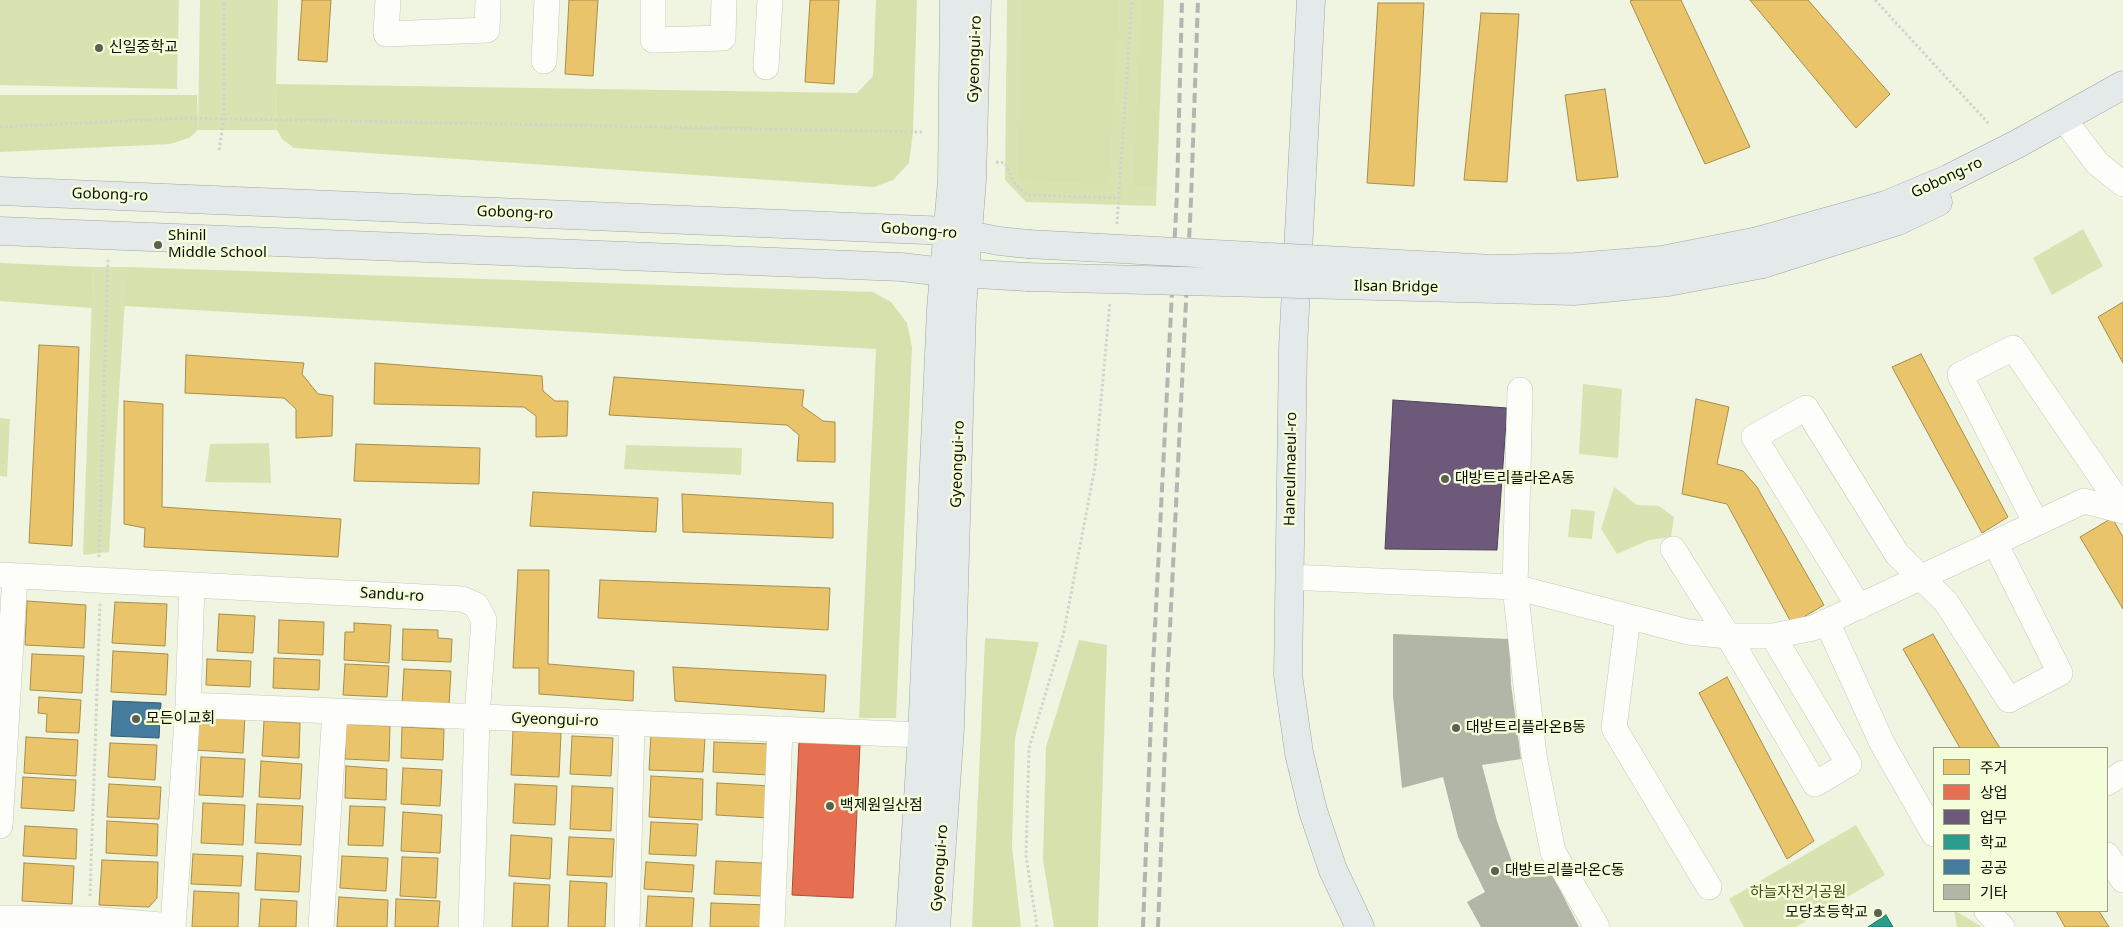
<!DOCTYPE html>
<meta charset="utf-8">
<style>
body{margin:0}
#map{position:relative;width:2123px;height:927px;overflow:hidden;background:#f0f5e1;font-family:"Noto Sans","Noto Sans KR",sans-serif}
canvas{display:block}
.legend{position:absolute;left:1933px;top:747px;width:175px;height:165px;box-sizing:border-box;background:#f4fdd9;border:1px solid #979e84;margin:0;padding:6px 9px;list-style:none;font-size:15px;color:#0c0f04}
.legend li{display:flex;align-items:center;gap:10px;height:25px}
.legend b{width:25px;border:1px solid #979e84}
</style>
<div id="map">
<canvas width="2123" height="927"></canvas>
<ul class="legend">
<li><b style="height:14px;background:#e9c46a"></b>주거</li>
<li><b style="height:14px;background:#e76f51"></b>상업</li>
<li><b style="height:14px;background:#6d597a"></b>업무</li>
<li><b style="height:14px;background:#2a9d8f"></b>학교</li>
<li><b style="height:14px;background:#457b9d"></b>공공</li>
<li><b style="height:14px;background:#b2b6a6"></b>기타</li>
</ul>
</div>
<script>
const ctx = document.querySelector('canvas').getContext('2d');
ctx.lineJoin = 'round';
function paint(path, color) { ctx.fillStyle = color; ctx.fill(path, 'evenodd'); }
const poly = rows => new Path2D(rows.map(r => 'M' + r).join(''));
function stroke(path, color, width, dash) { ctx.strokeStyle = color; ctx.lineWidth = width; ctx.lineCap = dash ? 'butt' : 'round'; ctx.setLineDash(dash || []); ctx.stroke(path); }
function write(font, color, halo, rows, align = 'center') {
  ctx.font = font + ' "Noto Sans","Noto Sans KR",sans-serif'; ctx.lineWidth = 5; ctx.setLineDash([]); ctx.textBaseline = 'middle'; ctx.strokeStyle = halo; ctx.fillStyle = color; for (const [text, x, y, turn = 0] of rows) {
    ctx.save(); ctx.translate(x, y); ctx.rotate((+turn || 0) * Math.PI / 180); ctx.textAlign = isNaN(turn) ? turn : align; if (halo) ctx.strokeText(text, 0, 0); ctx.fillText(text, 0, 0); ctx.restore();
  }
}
const green = poly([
 [0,0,179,0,177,89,0,85],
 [200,0,278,0,276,84,277,130,198,130],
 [1007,0,1164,0,1156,206,1026,202,1005,180],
 [2083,229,2103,266,2052,295,2033,258],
 [93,267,127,267,109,552,83,555],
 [1583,384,1622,389,1618,458,1579,454],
 [0,418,10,419,7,477,0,476],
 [269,443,271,483,205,482,210,444],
 [626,445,742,448,741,475,624,469],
 [1614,487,1637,505,1659,506,1674,517,1671,537,1649,540,1617,554,1601,529],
 [1571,509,1595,511,1592,539,1568,537],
 [1856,825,1885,875,1796,927,1744,927,1729,899],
 [1954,911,1956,911,1982,927,1957,927]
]);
const forest = poly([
 [876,0,917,0,913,132,909,163,893,180,874,187,294,148,282,139,277,130,276,84,857,93,873,76],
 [1022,0,1119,0,1108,184,1018,180],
 [1142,0,1163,0,1156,186,1133,185],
 [0,95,197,95,198,130,189,138,170,144,0,152],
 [0,263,93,267,92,308,0,301],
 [127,267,873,292,891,302,907,323,912,347,896,718,859,718,876,349,124,306],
 [985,638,1039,642,1015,738,1012,847,1021,927,972,927],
 [1079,640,1107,645,1098,927,1054,927,1043,860,1046,747]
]);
const homes = poly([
 [302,0,331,0,327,62,298,60,302,0],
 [569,0,598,0,593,76,565,74,569,0],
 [810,0,839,0,834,84,805,82,810,0],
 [1633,0,1681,0,1750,147,1705,164,1630,1,1633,0],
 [1750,0,1808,0,1890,94,1856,128,1750,0],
 [1378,3,1424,3,1414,186,1367,183,1378,3],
 [1481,13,1519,14,1507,182,1464,180,1481,13],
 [1605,89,1618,177,1577,181,1565,95,1605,89],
 [2123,302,2123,363,2098,317,2123,302],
 [39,345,79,347,72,546,29,543,39,345],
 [1921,354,2008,517,1982,533,1892,367,1921,354],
 [186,355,304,363,302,374,318,394,333,396,332,436,296,438,296,409,284,398,185,393,186,355],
 [375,363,542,376,543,391,555,401,568,401,567,436,536,437,536,416,524,407,374,404,375,363],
 [614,377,804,390,802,406,823,421,835,422,835,462,797,461,799,435,787,425,609,415,614,377],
 [1696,399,1729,407,1717,464,1743,471,1757,487,1824,605,1792,624,1727,504,1682,494,1696,399],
 [124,401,163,404,162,507,341,519,338,557,144,547,145,528,124,524,124,401],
 [356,444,480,448,479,484,354,481,356,444],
 [533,492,658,498,656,532,530,526,533,492],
 [682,494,833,503,833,538,683,532,682,494],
 [2112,518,2123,537,2123,609,2080,537,2112,518],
 [518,570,549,570,548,664,634,671,633,701,539,694,539,668,513,668,518,570],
 [600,580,830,588,828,630,598,618,600,580],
 [27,601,86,605,84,648,25,645,27,601],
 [115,602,167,604,165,646,112,643,115,602],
 [219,614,255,616,253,653,217,651,219,614],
 [279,620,324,622,323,655,278,653,279,620],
 [354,623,391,625,389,663,344,660,345,632,354,632,354,623],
 [403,629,438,630,438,638,452,639,451,662,402,660,403,629],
 [1933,634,1990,732,2000,748,1960,748,1903,649,1933,634],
 [113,651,168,654,166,695,111,692,113,651],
 [32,654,84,656,82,693,30,690,32,654],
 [274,658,320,660,319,690,273,688,274,658],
 [207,659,251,661,250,687,206,685,207,659],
 [345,664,389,666,387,697,343,695,345,664],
 [673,667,826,675,824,712,675,701,673,667],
 [404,669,451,671,449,706,402,703,404,669],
 [1727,677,1814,841,1787,859,1699,693,1727,677],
 [39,697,81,700,79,733,46,732,47,714,38,713,39,697],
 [208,713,245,715,243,753,195,750,196,724,208,713],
 [264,721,300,723,299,758,262,756,264,721],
 [346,724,390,726,389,761,345,759,346,724],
 [402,727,444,729,443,760,401,758,402,727],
 [513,731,561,733,559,777,511,775,513,731],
 [651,734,705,737,703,772,649,770,651,734],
 [572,736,613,738,611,776,570,774,572,736],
 [26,737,78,740,76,776,24,773,26,737],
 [714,742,771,744,769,775,713,772,714,742],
 [110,743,157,745,155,780,108,777,110,743],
 [201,757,245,759,243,797,199,795,201,757],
 [261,761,302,764,300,799,259,797,261,761],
 [346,766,387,769,386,800,345,798,346,766],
 [403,768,442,770,440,806,401,804,403,768],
 [651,776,703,779,702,820,649,817,651,776],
 [23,777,76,780,74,811,21,808,23,777],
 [717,783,771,786,769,818,716,815,717,783],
 [109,784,161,787,159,819,107,817,109,784],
 [515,784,557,786,555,825,513,823,515,784],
 [572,786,613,788,611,831,570,829,572,786],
 [203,803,245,805,243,845,201,843,203,803],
 [257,804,303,806,301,845,255,843,257,804],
 [350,806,385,807,383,846,348,845,350,806],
 [403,812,442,815,440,853,401,851,403,812],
 [107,821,158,824,157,856,106,853,107,821],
 [651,822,698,824,696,856,649,854,651,822],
 [25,826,77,829,76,859,23,856,25,826],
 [511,835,552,838,550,879,509,876,511,835],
 [569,837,614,839,612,877,567,875,569,837],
 [257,853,301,856,299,892,255,890,257,853],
 [193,854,243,856,241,886,191,884,193,854],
 [342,856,388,858,386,891,340,888,342,856],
 [402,857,438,858,436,898,400,896,402,857],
 [102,860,158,862,157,898,149,907,99,905,102,860],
 [716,861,762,863,761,896,714,894,716,861],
 [646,862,694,865,692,892,644,889,646,862],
 [24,863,74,866,72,904,22,901,24,863],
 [570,881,607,883,605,927,568,927,570,881],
 [514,883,550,885,548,927,512,927,514,883],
 [194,891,239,893,238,927,192,927,194,891],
 [648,896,694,898,692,927,646,927,648,896],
 [339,897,388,900,387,927,337,927,339,897],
 [261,899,297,901,296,927,259,927,261,899],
 [396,899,440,901,438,927,395,927,396,899],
 [711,903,769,905,768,927,710,927,711,903],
 [2056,911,2099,911,2109,927,2065,927,2056,911]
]);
const shops = poly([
 [799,741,860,745,853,898,792,895,799,741]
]);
const offices = poly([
 [1393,400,1507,408,1497,550,1385,549,1393,400]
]);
const schools = poly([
 [1886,915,1893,927,1868,927,1886,915]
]);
const public = poly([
 [113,701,161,703,159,738,111,736,113,701]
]);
const building = poly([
 [1393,634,1509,639,1511,684,1521,759,1482,765,1497,821,1518,878,1547,864,1579,927,1481,927,1467,902,1485,892,1458,837,1443,777,1402,788,1393,696]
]);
const path = poly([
 [1875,0,1989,124],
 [0,127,186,118,923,132],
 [219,150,224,118,224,0],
 [996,162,1005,163,1015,184,1027,195,1119,198],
 [1117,224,1132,0],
 [99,557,108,258],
 [90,896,100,603],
 [1037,927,1026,856,1029,748,1063,636,1095,467,1110,302]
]);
const minor = poly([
 [388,0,386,34,487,30,488,0],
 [653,0,653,40,723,38,724,0],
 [544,61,547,0],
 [766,67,770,0],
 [2063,118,2097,163,2123,184],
 [1520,390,1515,587,1534,756,1553,852,1597,927],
 [2036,523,1960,375,2013,348,2123,509],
 [1673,549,1728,636,1815,784,1849,764,1773,636],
 [0,575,462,599,476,605,484,620,477,717,471,927],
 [1289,577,1515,587,1688,632,1728,636,1773,636,1813,628,2084,501,2123,511],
 [1859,607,1754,437,1806,408,1897,554,1946,602,2009,700,2060,673,1995,543],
 [1628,617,1614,728,1709,887],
 [1827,622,1882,743,1934,834],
 [188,705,922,735],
 [2107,783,2123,773],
 [0,826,15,576],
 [2107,855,2123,880],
 [1987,911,2002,927],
 [0,918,90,919,173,926],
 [173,927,188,705,192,585],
 [321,927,335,711],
 [627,927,632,723],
 [772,927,780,729]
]);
const major = poly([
 [1311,0,1293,348,1288,675,1299,753,1313,811,1333,870,1360,927],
 [0,191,948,231,999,241,1028,244],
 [0,231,901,267,944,272,1027,277],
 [1758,241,1886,205,1948,179,2019,143,2123,85],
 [1763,264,1898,221,1938,202],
 [910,927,922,735,941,309,952,180,954,0],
 [936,927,950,728,962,309,972,180,977,0]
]);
const rail = poly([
 [1143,927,1153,667,1177,193,1182,0],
 [1158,927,1168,668,1191,200,1198,0]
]);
const majorBridge = poly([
 [1028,244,1493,269,1575,267,1662,260,1758,241],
 [1027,277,1574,291,1668,282,1763,264]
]);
const markers = [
 [99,48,5,"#5c6051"],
 [158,245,5,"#5c6051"],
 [1445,479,5,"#5c6051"],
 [136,719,5,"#5c6051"],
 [1456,728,5,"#5c6051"],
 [830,806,5,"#5c6051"],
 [1495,871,5,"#5c6051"],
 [1878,913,5,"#5c6051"]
];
const poiNames = [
 ["신일중학교",109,48],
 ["Shinil",168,236],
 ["Middle School",168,253],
 ["대방트리플라온A동",1455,479],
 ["모든이교회",146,719],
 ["대방트리플라온B동",1466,728],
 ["백제원일산점",840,806],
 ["대방트리플라온C동",1505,871],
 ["모당초등학교",1868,913,"right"]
];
const streetNames = [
 ["Gyeongui-ro",975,59,-88],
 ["Gobong-ro",1947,178,-25],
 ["Gobong-ro",110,195,2],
 ["Gobong-ro",515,213,2],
 ["Gobong-ro",919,231,4],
 ["Ilsan Bridge",1396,287,1],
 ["Gyeongui-ro",958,464,-88],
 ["Haneulmaeul-ro",1291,469,-89],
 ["Sandu-ro",392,595,3],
 ["Gyeongui-ro",555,720,2],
 ["Gyeongui-ro",940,868,-86]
];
const parkNames = [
 ["하늘자전거공원",1798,893]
];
paint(green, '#d8e3b1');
paint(forest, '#d7e1ad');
paint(homes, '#e9c46a');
stroke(homes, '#a78e4b', 1);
paint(shops, '#e76f51');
stroke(shops, '#a5523a', 1);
paint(offices, '#6d597a');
stroke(offices, '#504357', 1);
paint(schools, '#2a9d8f');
stroke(schools, '#217265', 1);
paint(public, '#457b9d');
stroke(public, '#345b6f', 1);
paint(building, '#b2b6a6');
stroke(minor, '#c6c9ba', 26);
stroke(major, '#9fa7a4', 29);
stroke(path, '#d1d3cd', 3, [2.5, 2.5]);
stroke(minor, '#fdfefa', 25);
stroke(major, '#e4e9ea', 28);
stroke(rail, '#b4b5b1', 4, [10, 5]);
stroke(majorBridge, '#9fa7a4', 29, []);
stroke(majorBridge, '#e4e9ea', 28);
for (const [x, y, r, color] of markers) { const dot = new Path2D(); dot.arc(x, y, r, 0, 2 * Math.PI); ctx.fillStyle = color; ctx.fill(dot); stroke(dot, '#f4fdd9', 2); }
write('15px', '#0c0f04', '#f4fdd9', poiNames, 'left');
write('15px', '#0c0f04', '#f4fdd9', streetNames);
write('15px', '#464f16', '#f4fdd9', parkNames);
</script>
